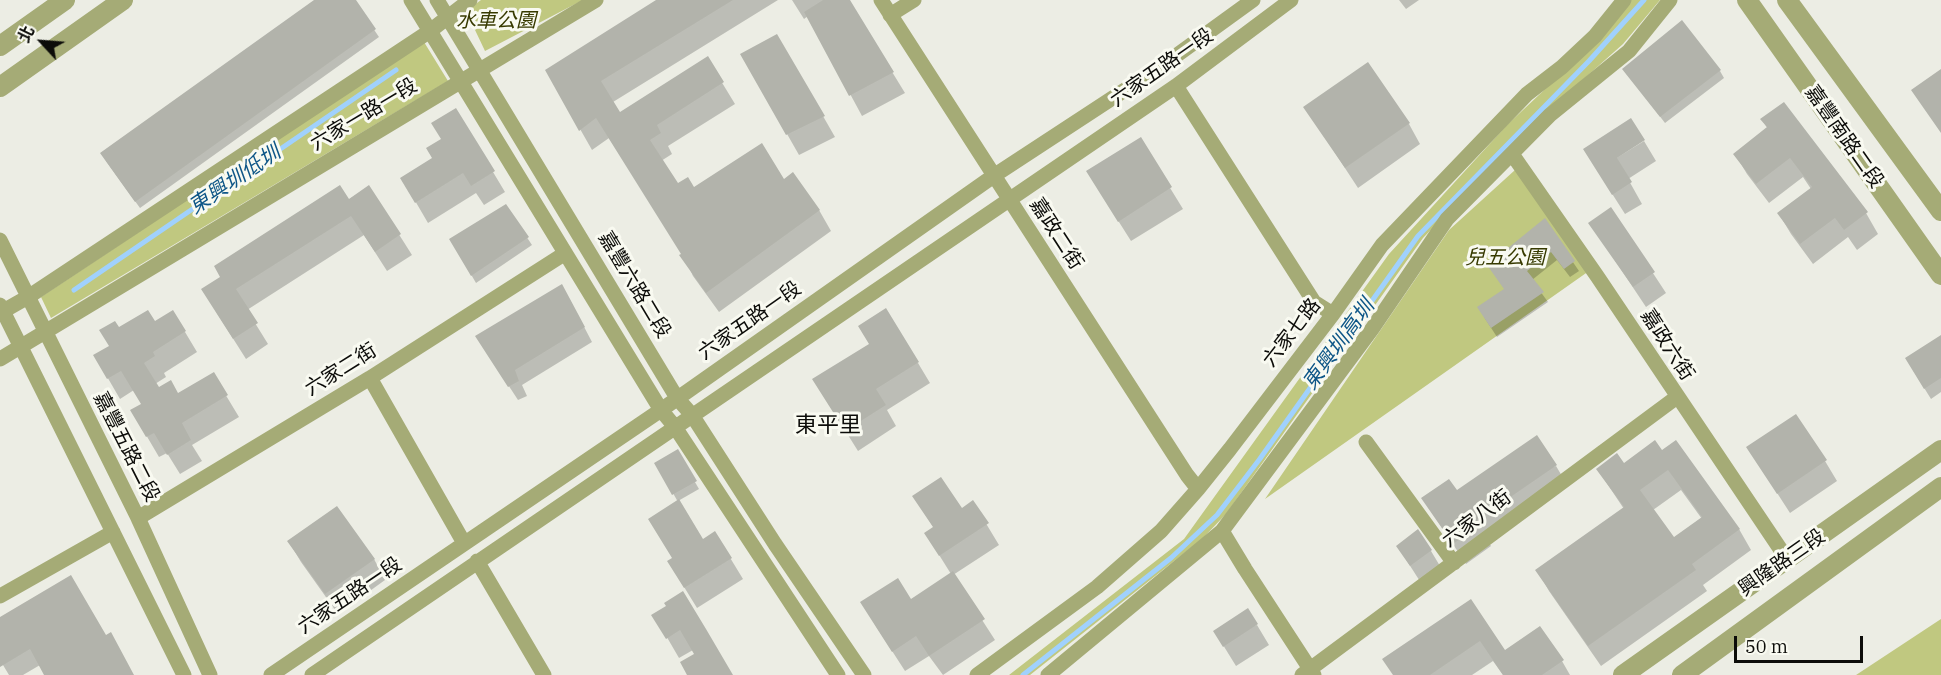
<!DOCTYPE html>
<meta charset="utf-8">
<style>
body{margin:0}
#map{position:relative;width:1941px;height:675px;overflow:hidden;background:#ecede4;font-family:"IBM Plex Serif","Noto Sans TC",serif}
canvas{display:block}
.north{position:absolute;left:12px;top:12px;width:60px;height:60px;-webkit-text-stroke:4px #f9faf1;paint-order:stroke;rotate:296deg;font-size:16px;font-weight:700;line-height:24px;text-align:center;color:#0c0c09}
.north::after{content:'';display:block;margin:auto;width:21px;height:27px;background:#0c0c09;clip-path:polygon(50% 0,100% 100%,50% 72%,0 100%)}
.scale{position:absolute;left:1734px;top:636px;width:129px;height:27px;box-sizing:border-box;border:3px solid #0c0c09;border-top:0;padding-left:8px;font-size:18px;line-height:21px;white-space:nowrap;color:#0c0c09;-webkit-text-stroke:4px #f9faf1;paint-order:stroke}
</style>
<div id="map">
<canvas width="1941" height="675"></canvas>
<div class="north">北</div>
<div class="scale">50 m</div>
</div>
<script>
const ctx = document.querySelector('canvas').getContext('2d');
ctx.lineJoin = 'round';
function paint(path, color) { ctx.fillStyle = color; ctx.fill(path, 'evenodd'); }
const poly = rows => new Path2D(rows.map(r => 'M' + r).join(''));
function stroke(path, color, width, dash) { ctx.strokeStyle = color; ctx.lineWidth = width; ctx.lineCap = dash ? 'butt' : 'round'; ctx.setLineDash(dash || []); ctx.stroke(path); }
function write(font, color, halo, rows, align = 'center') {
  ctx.font = font + ' "IBM Plex Serif","Noto Sans TC",serif'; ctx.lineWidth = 6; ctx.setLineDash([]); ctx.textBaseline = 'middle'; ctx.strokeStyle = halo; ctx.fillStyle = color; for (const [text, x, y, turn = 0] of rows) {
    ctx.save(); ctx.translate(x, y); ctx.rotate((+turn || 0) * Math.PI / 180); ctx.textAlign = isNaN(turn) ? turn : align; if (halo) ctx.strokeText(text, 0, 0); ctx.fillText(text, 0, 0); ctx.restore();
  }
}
const green = poly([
 [481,0,583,0,485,51,466,11],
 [1631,0,1660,0,1623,44,1532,125,1423,238,1226,514,1202,539,1030,675,1009,675,1184,539,1389,254,1507,125,1608,30],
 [424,42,448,81,51,318,41,297],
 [1515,170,1589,271,1265,499,1449,230],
 [1941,619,1941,675,1856,675]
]);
const shadow = poly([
 [316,0,354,0,379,37,140,208,106,161],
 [659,0,778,0,613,102,620,114,707,58,735,104,668,146,672,154,661,161,677,185,694,189,784,181,819,210,831,231,719,312,693,276,683,255,609,138,592,150,547,71],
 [792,0,848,0,905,93,862,116,808,16,804,19],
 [1399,0,1419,0,1406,9],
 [777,36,835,137,799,155,742,55],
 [1720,71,1724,78,1665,123,1629,76],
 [1305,107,1409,124,1420,144,1358,188],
 [1762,120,1866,213,1878,234,1857,250,1848,237,1813,264,1791,234,1779,214,1811,189,1803,177,1769,203,1747,174,1735,154,1768,129],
 [1140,139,1183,209,1131,241,1100,192],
 [443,140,493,172,505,192,484,205,476,193,428,223,414,199],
 [1644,141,1656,161,1628,179,1642,204,1625,214,1597,170],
 [369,187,412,255,387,271,364,235,247,310,268,344,246,359,215,310,222,277],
 [506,206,532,245,476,283,451,240],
 [1611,209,1666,293,1646,307,1590,223],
 [1544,220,1579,271,1570,277,1557,260,1532,280,1548,302,1497,337,1484,317,1505,290],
 [570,300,592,342,522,385,527,396,518,400,486,351],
 [173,312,197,352,164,373,166,377,155,384,158,389,178,396,213,374,239,417,192,445,202,461,180,474,167,453,159,457,132,411,143,405,134,390,120,399,95,356,110,347,118,329,154,324],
 [1941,337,1941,392,1931,399,1913,370],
 [870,344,918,363,930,383,887,410,896,426,858,451,826,400],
 [1748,448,1825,461,1837,481,1790,513],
 [677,451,699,489,678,501,702,541,715,533,743,579,697,608,681,582,673,559,678,502,656,463],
 [1661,452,1739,529,1751,550,1703,585,1707,591,1601,666,1549,591,1537,570,1624,509,1598,470,1624,465],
 [1681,490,1702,519,1673,540,1653,510],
 [1556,466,1568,486,1488,541,1491,546,1466,564,1423,499,1456,493],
 [914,497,961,510,973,502,999,545,953,575,995,640,943,675,929,656,905,671,874,623,951,574,926,534,934,528],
 [289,542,374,559,385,580,338,614,301,562],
 [1398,547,1431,551,1443,571,1423,586],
 [1471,601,1504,653,1562,661,1570,675,1503,675,1493,661,1472,675,1393,675],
 [668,607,732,675,689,675,696,654,693,650,679,658,654,615],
 [0,619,106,637,133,675,45,675,40,665,23,675,9,675,0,660],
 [1257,625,1269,645,1236,666,1215,632]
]);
const stream = poly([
 [74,290,396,70],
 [1023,675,1171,558,1217,515,1259,460,1418,236,1589,61,1644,0]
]);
const building = poly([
 [314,0,356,0,376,29,135,202,100,153],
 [656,0,733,0,601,81,620,112,708,56,724,82,657,125,661,133,650,140,678,183,688,177,694,187,762,143,784,179,793,172,820,210,706,293,679,255,681,254,596,118,579,131,545,70],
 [823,0,850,0,894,72,849,96,804,12],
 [1682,20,1721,70,1660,117,1622,69],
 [777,34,825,116,786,135,740,54],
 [1368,62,1410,123,1345,168,1303,107],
 [1941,69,1941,133,1911,90],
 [1784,102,1868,212,1844,230,1835,218,1800,244,1777,213,1812,187,1790,158,1756,184,1733,154,1767,127,1760,119],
 [456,108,495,171,471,186,463,173,415,203,400,178,432,158,426,148,441,139,431,123],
 [1631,118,1645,140,1617,158,1632,182,1612,195,1583,149],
 [1141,137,1172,187,1118,222,1086,171],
 [340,185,349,199,369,185,401,234,375,252,351,216,236,289,258,323,233,339,201,289,220,277,214,266],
 [506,204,529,237,471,276,449,239],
 [1611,207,1655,272,1633,287,1588,223],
 [1545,218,1575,261,1564,269,1551,252,1527,271,1544,292,1491,328,1477,307,1504,289,1487,265],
 [562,284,585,327,515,370,519,381,508,387,475,336],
 [886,308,919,362,876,389,886,405,845,431,812,379,869,344,858,326],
 [148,310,155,321,173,310,186,331,153,352,155,356,144,363,159,387,171,380,178,393,214,372,228,395,182,423,191,440,167,455,154,433,146,437,130,410,141,404,121,371,107,379,93,355,109,346,99,330,115,321,119,327],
 [1941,335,1941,378,1924,389,1905,358],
 [1796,414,1827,460,1777,494,1746,447],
 [1537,435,1557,465,1477,520,1480,525,1453,544,1421,498,1449,479,1457,490],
 [1655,440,1662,450,1676,440,1740,529,1692,564,1696,570,1588,646,1535,570,1624,507,1596,469,1617,453,1624,463],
 [1668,470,1702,517,1674,537,1640,490],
 [678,449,697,481,672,495,654,463],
 [941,477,962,508,973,500,989,523,939,556,924,533,933,527,912,496],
 [679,499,703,539,715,531,732,558,684,588,667,561,672,558,648,519],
 [337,506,375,559,325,594,287,541],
 [1418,529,1432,550,1410,566,1396,546],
 [953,571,985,619,929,656,916,636,892,652,860,602,898,578,911,599],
 [71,575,106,635,111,632,134,675,44,675,30,649,0,667,0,617],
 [683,591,706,629,733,675,687,675,680,662,694,654,680,630,666,639,651,615,666,606,664,603],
 [1471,599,1505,650,1540,626,1564,660,1542,675,1503,675,1480,641,1430,675,1393,675,1382,659],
 [1248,608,1258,624,1223,647,1213,631]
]);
const minor = poly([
 [411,0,661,410,675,427,838,675],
 [437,0,677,398,692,415,775,544,864,675],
 [881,0,1187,475,1198,489],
 [890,15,914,0],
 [1176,86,1314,302,1333,314],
 [1512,154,1597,276,1787,559],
 [0,240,138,518,210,675],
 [0,305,184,675],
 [0,313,28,297,430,31,470,0],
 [0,359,596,0],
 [370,378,464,543],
 [1366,442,1454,563],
 [138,518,370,378,564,254],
 [1222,531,1245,569,1314,675],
 [477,561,544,675],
 [0,596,113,532],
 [271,675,661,410,995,175,1166,63,1253,0],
 [312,675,1176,86,1291,0],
 [977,675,1097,587,1161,531,1198,489,1230,449,1333,314,1382,245,1527,94,1562,67,1595,36,1624,0],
 [1048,675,1222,531,1372,329,1447,219,1550,115,1629,51,1670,0],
 [1302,675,1677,397]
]);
const tertiary = poly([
 [1747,0,1941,275],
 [1787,0,1941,211],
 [0,46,65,0],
 [0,87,123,0],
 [1623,675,1941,450],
 [1682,675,1941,487]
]);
const parkNames = [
 ["水車公園",496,21],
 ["兒五公園",1505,258]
];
const streetNames = [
 ["六家五路一段",1162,68,-35],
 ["六家一路一段",364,115,-31],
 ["嘉豐南路二段",1844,137,55],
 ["嘉政二街",1056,234,57],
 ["嘉豐六路二段",634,285,59],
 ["六家五路一段",750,321,-35],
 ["六家七路",1292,333,-52],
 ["嘉政六街",1667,345,57],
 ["六家二街",341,370,-32],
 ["嘉豐五路二段",126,447,63],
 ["六家八街",1477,519,-37],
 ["興隆路三段",1782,563,-35],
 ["六家五路一段",350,596,-34]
];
const waterNames = [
 ["東興圳低圳",235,180,-34],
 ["東興圳高圳",1339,345,-54]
];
const quarterNames = [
 ["東平里",828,426]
];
paint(green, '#c0c880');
paint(shadow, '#0003');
stroke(stream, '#a0d1fd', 5);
paint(building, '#b2b3ab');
stroke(minor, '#a5ab76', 15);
stroke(tertiary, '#a5ab76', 20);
write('italic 20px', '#373a00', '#f9faf1', parkNames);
write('20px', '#0c0c09', '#f9faf1', streetNames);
write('italic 21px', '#0e5687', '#f9faf1', waterNames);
write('22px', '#0c0c09', '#f9faf1', quarterNames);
</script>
